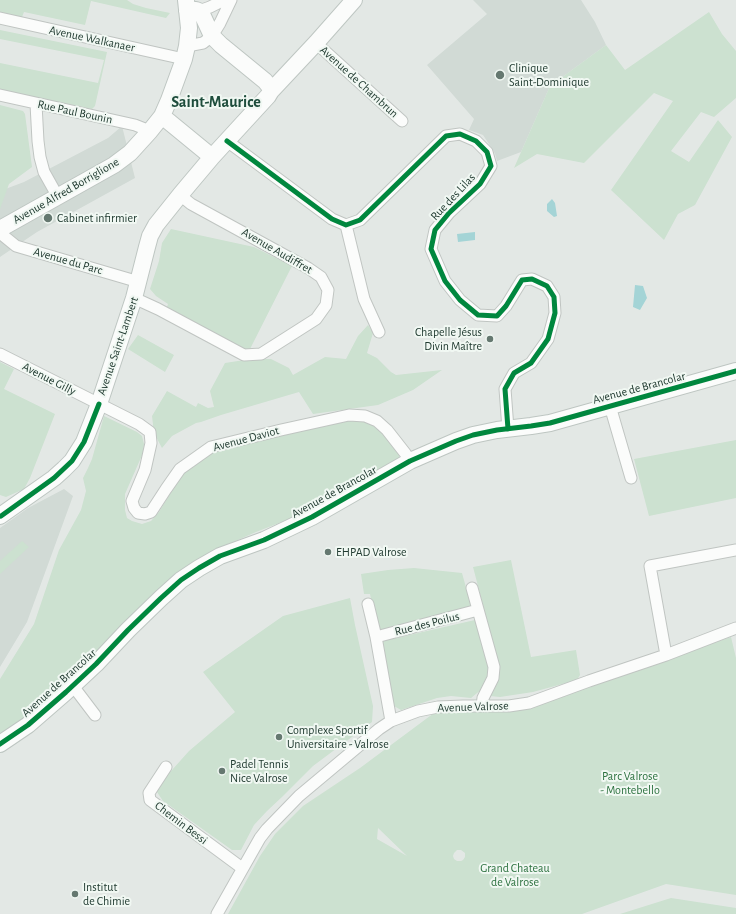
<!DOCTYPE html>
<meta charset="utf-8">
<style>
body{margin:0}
canvas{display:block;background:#e3e8e5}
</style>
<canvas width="736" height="914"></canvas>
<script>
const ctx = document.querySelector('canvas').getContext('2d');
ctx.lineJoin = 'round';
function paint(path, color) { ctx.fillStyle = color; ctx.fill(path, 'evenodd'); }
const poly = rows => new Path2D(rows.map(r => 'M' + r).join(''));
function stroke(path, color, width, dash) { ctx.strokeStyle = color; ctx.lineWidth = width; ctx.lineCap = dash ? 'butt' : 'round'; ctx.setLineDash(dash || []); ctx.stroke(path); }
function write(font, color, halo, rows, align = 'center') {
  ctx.font = font + ' "Alegreya Sans",sans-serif'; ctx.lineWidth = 4; ctx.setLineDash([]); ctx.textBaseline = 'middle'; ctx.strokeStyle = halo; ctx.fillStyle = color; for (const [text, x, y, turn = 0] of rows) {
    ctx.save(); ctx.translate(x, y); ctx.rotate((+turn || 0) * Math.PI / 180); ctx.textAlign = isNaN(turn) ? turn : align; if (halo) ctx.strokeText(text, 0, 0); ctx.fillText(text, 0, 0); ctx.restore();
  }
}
const built = poly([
 [473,0,581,0,595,22,606,45,550,86,521,152,497,161,495,154,493,150,483,135,469,130,474,119,427,65,487,14],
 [122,126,135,178,37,232,0,257,0,191,24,182,108,138],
 [64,489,73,496,27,622,0,667,0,528,28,508]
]);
const green = poly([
 [0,0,127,0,133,4,146,8,170,13,166,18,91,1,85,25,24,12,22,17,0,13],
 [709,12,722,34,736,51,736,98,714,117,701,112,671,151,689,162,718,120,732,137,695,205,678,214,664,240,611,190,673,101,654,93,584,163,537,154,514,168,550,86,606,45,625,70],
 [0,30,107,52,95,106,92,109,0,90,0,63,98,83,104,60,0,39],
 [0,105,23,111,25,114,32,167,9,184,0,209],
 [171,229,254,247,292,266,250,349,243,349,167,307,168,304,156,296,150,289,159,261,162,243],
 [368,325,373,333,367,353,377,358,391,372,396,375,442,370,413,390,378,405,313,414,299,392,221,415,201,422,196,423,172,436,162,448,154,433,152,416,167,391,196,407,198,403,208,408,214,407,210,391,225,363,251,359,271,359,289,368,293,375,325,357,346,359,358,336],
 [138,335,174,355,165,372,128,349],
 [0,362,14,369,4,389,55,414,30,478,24,489,6,497,0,495],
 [104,416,137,432,142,436,144,444,143,453,125,494,125,510,127,518,132,521,142,524,151,521,159,512,178,481,186,469,208,453,280,432,364,419,373,423,399,451,399,459,314,508,292,518,256,532,224,546,0,739,0,679,34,624,59,550,81,510,86,491,83,478,88,468,92,459],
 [736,440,736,498,649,516,634,459],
 [22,541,29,547,0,574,0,561],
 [511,560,531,657,576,650,580,675,577,680,533,692,500,697,490,696,488,693,498,680,500,669,497,658,473,567],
 [414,568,462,573,472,609,381,630,377,628,370,594,364,594,361,574,388,570],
 [350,598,355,625,373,706,372,722,313,766,282,797,267,811,254,825,241,850,232,850,163,801,155,789,189,751,235,712,203,672,283,616],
 [475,620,491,673,482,689,471,698,451,696,437,698,401,710,394,706,381,644,383,641],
 [731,637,736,658,736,895,666,884,582,914,228,914,260,856,275,834,303,806,360,768,434,713,526,707],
 [378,828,407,856,377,839],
 [457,850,461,850,465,853,465,857,463,860,461,861,457,861,454,859,453,856,454,853],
 [671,898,736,908,736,914,620,914]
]);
const water = poly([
 [552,199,555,203,557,216,554,217,547,211,547,204],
 [475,232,475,240,458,242,457,234],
 [635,285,643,286,647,298,640,310,633,307]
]);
const street = poly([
 [199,11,210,7,224,0],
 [0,18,184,59],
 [316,43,402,121],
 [187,46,203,43,212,36,220,23,231,0],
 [0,95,135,125,150,131],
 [36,104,38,141,40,157,44,172,58,197],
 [227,141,332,219,346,225,360,220,446,136,460,134,476,141,487,152,491,166,480,184,449,213,435,230,431,249,445,281,460,300,478,315,497,316,506,306,522,280,532,279,547,286,554,297,555,313,548,339,531,363,514,373,505,389,508,429],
 [346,225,364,299,379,332],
 [0,233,16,246,139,282],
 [134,298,158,309,244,355,261,354,316,319,326,305,328,290,321,277,308,268,191,204,180,195],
 [0,354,139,424,150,432,151,443,145,470,132,501,134,508,138,513,145,514,151,512,166,489,180,469,211,447,281,430,349,415,365,416,377,421,387,430,405,453,410,461],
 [610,406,631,478],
 [472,588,494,667,493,678,483,698,482,706],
 [368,604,376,637,391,721],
 [376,637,478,610],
 [666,655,650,566,736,550],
 [73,686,95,715],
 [166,767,149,793,150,800,242,868],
 [217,914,260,838,267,829,299,796,379,729,391,721,418,711,438,707,463,706,509,706,529,703,589,681,666,655,736,628]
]);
const secondary = poly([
 [187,11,196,10,201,12,212,36,221,45,265,81,269,86,271,91],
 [162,116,212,157],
 [0,229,114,165,130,153,150,131,162,116,169,100,184,59,187,46,189,28,186,0],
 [0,516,54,478,64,469,72,461,84,442,99,404,134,298,147,247,150,236,156,225,180,195,212,157,268,96,271,91,316,43,354,0],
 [0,744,28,725,66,692,96,664,128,630,161,598,181,580,199,568,220,556,264,540,312,517,410,461,456,441,473,435,497,430,531,426,550,423,736,371]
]);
const cycleway = poly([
 [227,141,332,219,346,225,360,220,446,136,460,134,476,141,487,152,491,166,480,184,449,213,435,230,431,249,445,281,460,300,478,315,497,316,506,306,522,280,532,279,547,286,554,297,555,313,548,339,531,363,514,373,505,389,508,429],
 [1,516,54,478,72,461,84,442,99,404],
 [0,744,28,725,66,692,96,664,128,630,161,598,181,580,199,568,220,556,264,540,312,517,410,461,456,441,473,435,497,430,531,426,550,423,736,371]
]);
const markers = [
 [500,75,5,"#657870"],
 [48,218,5,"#657870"],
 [490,339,4,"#657870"],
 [328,552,4,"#657870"],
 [279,737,4,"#657870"],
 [222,771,4,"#657870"],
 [75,894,4,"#657870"]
];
const streetNames = [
 ["Avenue Walkanaer",92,39,12],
 ["Avenue de Chambrun",359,82,42],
 ["Rue Paul Bounin",75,112,12],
 ["Avenue Alfred Borriglione",66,191,-30],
 ["Rue des Lilas",453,197,-47],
 ["Avenue Audiffret",277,251,30],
 ["Avenue du Parc",68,261,16],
 ["Avenue Saint-Lambert",118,346,-71],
 ["Avenue Gilly",49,379,27],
 ["Avenue de Brancolar",639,388,-15],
 ["Avenue Daviot",246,439,-15],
 ["Avenue de Brancolar",334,492,-29],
 ["Rue des Poilus",427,624,-14],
 ["Avenue de Brancolar",59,683,-42],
 ["Avenue Valrose",473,707,-2],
 ["Chemin Bessi",181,823,37]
];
const poiNames = [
 ["Clinique",509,68],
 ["Saint-Dominique",509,82],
 ["Cabinet infirmier",57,218],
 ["Chapelle Jésus",482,332,"right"],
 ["Divin Maître",482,346,"right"],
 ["EHPAD Valrose",336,552],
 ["Complexe Sportif",287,730],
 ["Universitaire - Valrose",287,744],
 ["Padel Tennis",230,764],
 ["Nice Valrose",230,778],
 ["Institut",83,887],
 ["de Chimie",83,901]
];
const parkNames = [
 ["Parc Valrose",630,776],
 ["- Montebello",630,790],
 ["Grand Chateau",515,868],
 ["de Valrose",515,882]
];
const districtNames = [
 ["Saint-Maurice",216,102]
];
paint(built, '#d1dad5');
paint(green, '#cce1d0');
paint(water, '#a4d4d6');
stroke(street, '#c0c5c2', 13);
stroke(secondary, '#bec6c2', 18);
stroke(street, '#fbfcfb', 11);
stroke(secondary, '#fbfcfb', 16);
stroke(cycleway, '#00873e', 5);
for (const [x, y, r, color] of markers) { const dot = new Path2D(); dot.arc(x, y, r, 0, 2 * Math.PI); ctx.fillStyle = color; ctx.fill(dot); stroke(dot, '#f1f8f3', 1.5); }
write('12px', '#213b31', '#f1f8f3', streetNames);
write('12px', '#213b31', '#f1f8f3', poiNames, 'left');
write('12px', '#2c713f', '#f1f8f3', parkNames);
write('bold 16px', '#1e4d3c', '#f1f8f3', districtNames);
</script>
